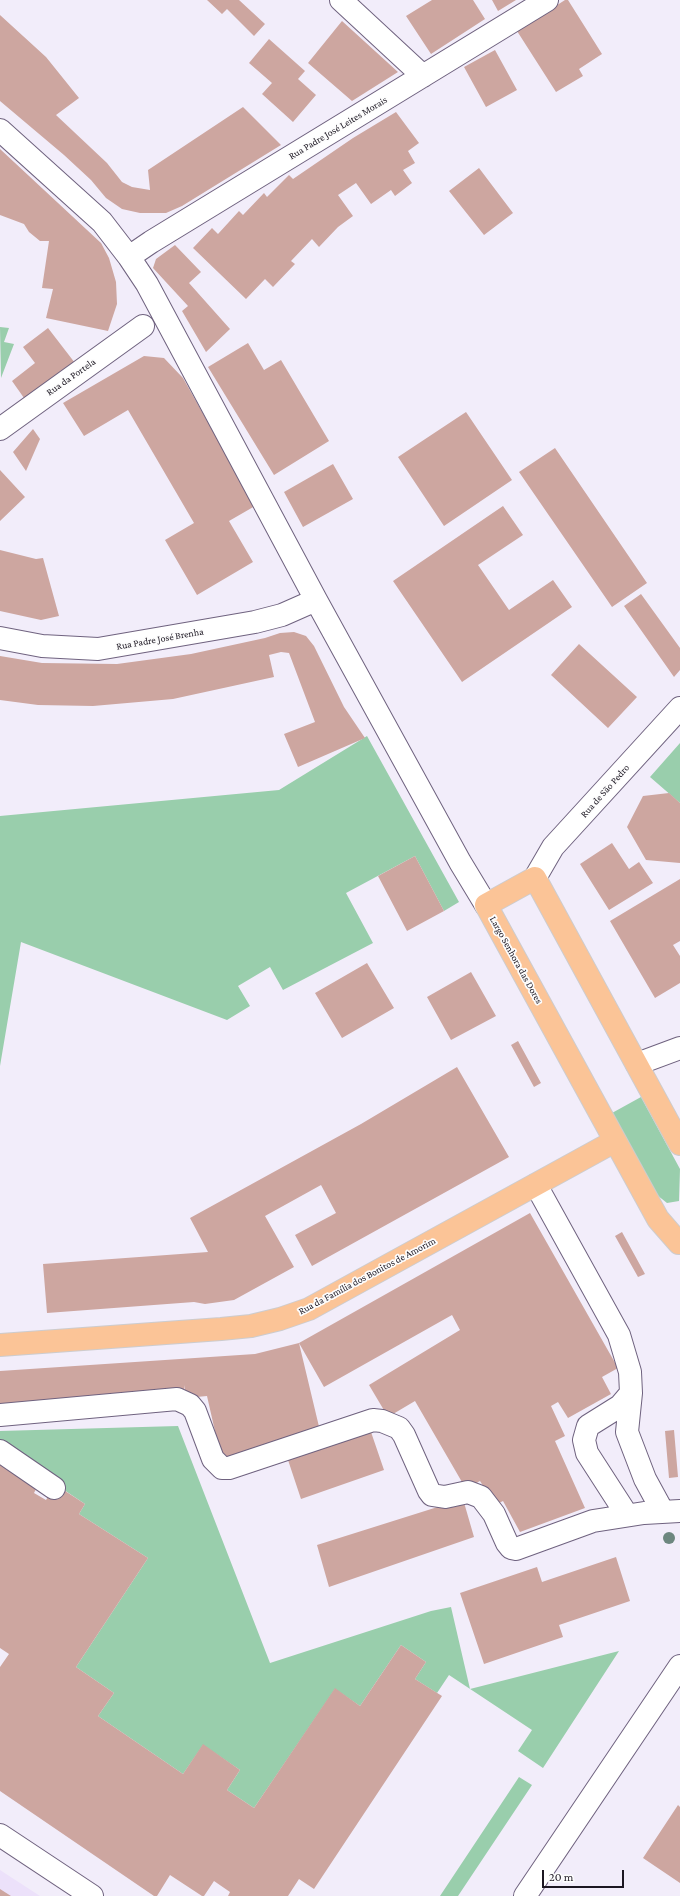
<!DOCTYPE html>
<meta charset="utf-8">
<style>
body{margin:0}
#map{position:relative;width:680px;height:1896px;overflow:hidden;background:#f2edfa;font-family:"Crimson Pro",serif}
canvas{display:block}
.scale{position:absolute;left:542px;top:1870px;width:82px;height:18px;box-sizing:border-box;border:2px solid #1c1722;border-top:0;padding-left:5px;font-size:12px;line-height:14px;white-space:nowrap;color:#1c1722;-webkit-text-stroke:3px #fdfdfd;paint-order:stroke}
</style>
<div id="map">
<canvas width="680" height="1896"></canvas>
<div class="scale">20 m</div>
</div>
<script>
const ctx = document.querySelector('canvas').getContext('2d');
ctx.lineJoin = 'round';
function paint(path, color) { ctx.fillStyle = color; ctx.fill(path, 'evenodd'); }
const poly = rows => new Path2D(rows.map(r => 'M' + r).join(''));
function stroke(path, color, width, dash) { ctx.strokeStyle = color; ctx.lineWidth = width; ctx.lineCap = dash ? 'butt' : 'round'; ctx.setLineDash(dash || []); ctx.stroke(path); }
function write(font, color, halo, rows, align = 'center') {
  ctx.font = font + ' "Crimson Pro",serif'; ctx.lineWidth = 3.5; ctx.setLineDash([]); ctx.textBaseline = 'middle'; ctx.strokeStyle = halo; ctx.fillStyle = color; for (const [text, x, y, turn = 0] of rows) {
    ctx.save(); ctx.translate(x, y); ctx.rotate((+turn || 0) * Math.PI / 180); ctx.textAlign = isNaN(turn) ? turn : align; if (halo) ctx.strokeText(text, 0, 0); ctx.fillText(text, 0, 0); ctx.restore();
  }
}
const built = poly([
 [0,1870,40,1896,0,1896]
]);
const green = poly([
 [0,327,9,328,4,342,14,344,1,378],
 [367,736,459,902,444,911,415,856,346,893,373,943,283,990,270,967,238,986,250,1006,227,1020,21,942,0,1066,0,816,279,790],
 [680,743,680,803,650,777],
 [641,1097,680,1169,679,1201,667,1203,657,1195,612,1113],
 [178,1426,270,1663,431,1611,451,1607,470,1689,619,1651,543,1768,518,1751,532,1730,449,1675,437,1693,415,1679,426,1662,401,1645,360,1706,335,1689,254,1808,227,1790,240,1770,203,1745,183,1774,98,1716,114,1693,76,1667,148,1558,79,1514,85,1504,0,1447,0,1431],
 [519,1777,532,1785,458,1896,440,1896]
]);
const building = poly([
 [207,0,239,0,265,24,254,36,227,9,222,14],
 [432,0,473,0,485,19,431,54,406,16],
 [492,0,516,0,498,11],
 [565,0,568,0,602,54,579,69,583,76,556,92,517,31],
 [0,15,46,57,79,98,56,115,107,163,122,182,132,187,150,190,148,170,243,107,281,145,182,206,166,213,140,213,122,209,106,198,91,180,64,155,0,101],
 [342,21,398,72,352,101,308,63],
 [269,39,305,71,298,79,316,95,293,122,262,94,272,83,249,63],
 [495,50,517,90,486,107,464,67],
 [396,112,419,143,408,151,415,163,403,170,412,183,395,196,391,190,371,204,356,183,338,195,353,216,338,227,319,247,312,239,291,261,295,264,273,287,265,279,246,299,193,248,212,228,218,234,239,211,243,215,264,193,267,197,289,175,293,179,353,138],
 [0,149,101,243,109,258,116,282,117,304,108,331,46,318,53,289,42,288,49,241,40,241,29,232,24,224,0,215],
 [479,168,513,213,484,235,449,191],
 [175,245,201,272,189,283,230,329,206,352,182,311,188,306,153,268,156,259],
 [48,328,75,363,24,398,12,381,35,363,23,347],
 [248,343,264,370,281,360,329,441,274,475,208,367],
 [144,356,164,358,183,378,255,506,229,521,253,562,197,595,165,540,194,523,128,410,84,436,63,403],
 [466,412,512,480,444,526,398,457],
 [33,429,40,439,26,471,13,452],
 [555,448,647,583,612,607,519,472],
 [333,464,353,499,303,527,284,492],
 [0,470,25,497,0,521],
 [503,506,523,535,478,565,509,610,553,580,572,607,462,682,393,581],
 [0,550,36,559,43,558,59,616,41,620,0,611],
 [641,594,680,648,680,670,674,677,624,606],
 [294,632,306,636,314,646,344,707,365,738,298,767,284,734,315,722,289,653,281,652,269,655,274,677,173,699,93,706,38,705,0,700,0,656,42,663,117,664,191,654,265,638,280,633],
 [579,644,637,697,608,728,551,675],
 [669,793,680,803,680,863,646,860,627,827,643,796],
 [612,843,629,869,639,862,653,883,609,910,580,864],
 [415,856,444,911,407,931,378,876],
 [680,879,680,941,673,945,680,956,680,983,655,998,610,921],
 [367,963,394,1008,342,1038,315,993],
 [471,972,496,1016,451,1040,427,997],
 [518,1041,541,1083,534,1087,511,1045],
 [457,1067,509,1157,312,1266,295,1235,336,1213,321,1185,265,1216,294,1267,234,1300,205,1304,194,1302,47,1313,43,1264,208,1252,190,1218,361,1124],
 [530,1213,618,1368,602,1377,611,1394,568,1418,558,1402,551,1406,565,1436,555,1441,585,1508,520,1532,503,1501,495,1505,480,1481,466,1489,415,1401,388,1417,369,1385,460,1330,452,1315,324,1387,299,1343,321,1435,222,1462,207,1396,186,1398,184,1385,184,1390,90,1396,0,1409,0,1371,255,1354,299,1343],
 [622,1232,645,1274,638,1277,615,1236],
 [674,1430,678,1477,669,1478,665,1431],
 [371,1432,384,1470,301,1499,288,1460],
 [0,1461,38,1485,34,1493,46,1500,56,1485,85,1504,79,1514,148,1558,76,1667,114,1693,98,1716,183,1774,203,1744,240,1770,227,1790,254,1808,335,1688,360,1706,401,1645,426,1662,415,1679,442,1696,314,1889,299,1879,288,1896,228,1896,230,1892,214,1881,204,1896,202,1896,170,1875,157,1896,154,1896,0,1791,0,1667,9,1654,0,1648],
 [463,1499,474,1537,329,1587,317,1545],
 [616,1557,630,1601,559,1625,563,1637,484,1664,460,1593,537,1567,542,1582],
 [678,1805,680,1807,680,1883,643,1858],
 [0,1889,11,1896,0,1896]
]);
const minor = poly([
 [341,0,423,76],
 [0,130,102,222,129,257,147,284,316,600,460,862,486,905],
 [129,257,151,242,547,0],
 [0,429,143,326],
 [0,638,42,646,98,649,255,622,282,615,316,600],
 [535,878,553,847,680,708],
 [637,1064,680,1048],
 [536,1185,619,1335,630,1372,631,1393,627,1432,645,1479,663,1512],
 [0,1415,177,1399,190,1405,195,1411,213,1459,222,1468,229,1468,373,1420,382,1421,399,1428,404,1435,429,1491,432,1495,445,1497,468,1492,481,1497,494,1514,507,1543,511,1548,516,1549,593,1521,644,1513,680,1511],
 [0,1451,54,1488],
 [627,1515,587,1453,584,1440,588,1426,620,1406,631,1393],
 [0,1835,92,1896],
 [525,1896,680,1666]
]);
const major = poly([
 [679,1243,658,1219,486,905,535,878,680,1144],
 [0,1345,221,1329,251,1326,280,1319,309,1309,615,1141]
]);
const trees = [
 [669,1538]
];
const streetNames = [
 ["Rua Padre José Leites Morais",338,128,-31],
 ["Rua da Portela",71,377,-35],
 ["Rua Padre José Brenha",160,639,-10],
 ["Rua de São Pedro",605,791,-48],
 ["Largo Senhora das Dores",516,960,61],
 ["Rua da Família dos Bonitos de Amorim",367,1276,-28]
];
paint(built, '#ece1fa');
paint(green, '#99ceac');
paint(building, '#cda6a0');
stroke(minor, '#6f627f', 24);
stroke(major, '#cdccce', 24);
stroke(minor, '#fff', 22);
stroke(major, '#fbc497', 22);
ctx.fillStyle = '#6d877f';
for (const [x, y] of trees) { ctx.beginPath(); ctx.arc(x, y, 6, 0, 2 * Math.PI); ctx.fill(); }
write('10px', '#1c1722', '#fdfdfd', streetNames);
</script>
